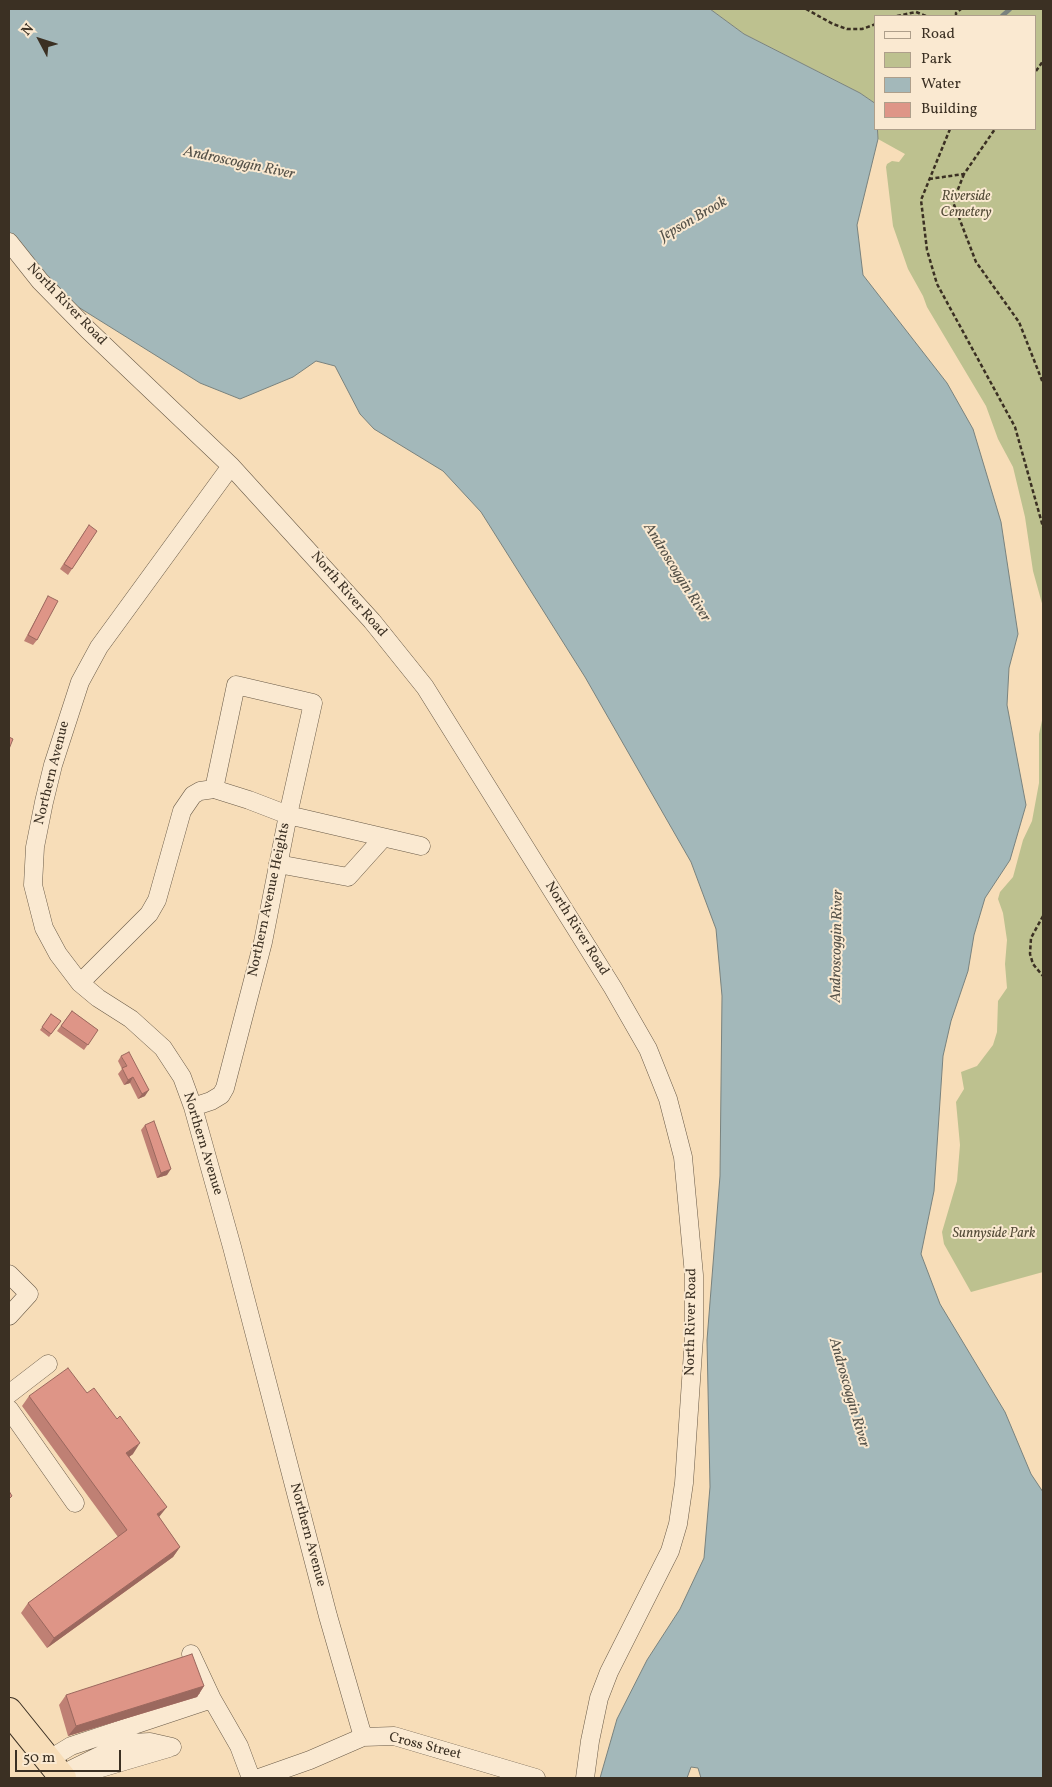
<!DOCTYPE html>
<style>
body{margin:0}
#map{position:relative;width:1052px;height:1787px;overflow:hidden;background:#f7ddb8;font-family:Vollkorn,serif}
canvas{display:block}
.frame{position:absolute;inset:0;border:10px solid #3b3023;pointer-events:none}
.legend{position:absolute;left:874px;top:15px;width:162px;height:115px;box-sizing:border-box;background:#fae9d1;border:1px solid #ae9f8b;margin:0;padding:6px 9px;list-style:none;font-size:15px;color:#3b3023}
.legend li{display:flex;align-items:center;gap:10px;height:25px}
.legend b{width:25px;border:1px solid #ae9f8b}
.north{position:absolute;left:15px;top:15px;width:50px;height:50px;-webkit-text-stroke:4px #fae9d1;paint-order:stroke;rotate:310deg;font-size:14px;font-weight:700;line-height:20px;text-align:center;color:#3b3023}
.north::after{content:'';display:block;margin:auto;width:18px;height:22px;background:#3b3023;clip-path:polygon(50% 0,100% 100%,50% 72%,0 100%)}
.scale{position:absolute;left:15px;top:1750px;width:106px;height:22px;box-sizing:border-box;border:2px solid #3b3023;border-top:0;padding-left:6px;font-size:15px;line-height:18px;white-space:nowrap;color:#3b3023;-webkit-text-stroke:4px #fae9d1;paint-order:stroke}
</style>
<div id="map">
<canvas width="1052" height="1787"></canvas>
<div class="frame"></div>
<ul class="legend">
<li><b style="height:6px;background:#fae9d1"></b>Road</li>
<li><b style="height:14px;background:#bdc18f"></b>Park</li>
<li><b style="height:14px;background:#a3b8ba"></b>Water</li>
<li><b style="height:14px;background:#de9587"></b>Building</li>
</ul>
<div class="north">N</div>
<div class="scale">50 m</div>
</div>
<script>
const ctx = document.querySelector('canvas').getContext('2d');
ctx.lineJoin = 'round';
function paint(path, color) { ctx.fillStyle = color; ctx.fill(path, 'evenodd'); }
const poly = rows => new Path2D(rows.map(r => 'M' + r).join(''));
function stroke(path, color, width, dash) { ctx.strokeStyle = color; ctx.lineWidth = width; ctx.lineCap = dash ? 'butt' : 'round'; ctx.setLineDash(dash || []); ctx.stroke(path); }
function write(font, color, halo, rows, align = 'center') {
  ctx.font = font + ' Vollkorn,serif'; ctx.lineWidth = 4; ctx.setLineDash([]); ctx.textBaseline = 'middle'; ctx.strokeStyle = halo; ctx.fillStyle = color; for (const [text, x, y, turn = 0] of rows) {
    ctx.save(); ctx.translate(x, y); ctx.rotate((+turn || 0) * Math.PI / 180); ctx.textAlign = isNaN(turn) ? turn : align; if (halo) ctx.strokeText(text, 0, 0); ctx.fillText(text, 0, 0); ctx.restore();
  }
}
const green = poly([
 [710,9,1043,9,1043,607,1033,571,1025,517,1013,467,998,439,986,406,927,307,923,296,908,269,893,226,886,167,887,164,892,161,899,162,905,154,878,139,878,129,1036,129,1036,16,876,16,876,104,860,93,744,34],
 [1043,716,1043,1272,971,1292,944,1244,942,1232,957,1181,960,1145,956,1102,964,1089,961,1072,977,1066,993,1045,997,1032,998,1001,1007,988,1005,964,1007,940,1003,913,998,899,1000,892,1013,877,1023,840,1032,821,1039,783,1039,734]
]);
const water = poly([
 [9,9,710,9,744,34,860,93,876,104,878,139,857,225,863,275,947,383,973,429,1001,522,1018,634,1009,668,1007,705,1026,805,1010,860,985,898,974,935,968,971,951,1021,943,1056,934,1191,921,1254,940,1304,1005,1412,1031,1474,1043,1492,1043,1778,701,1778,698,1768,691,1767,687,1778,600,1778,617,1719,647,1660,680,1609,704,1558,710,1487,707,1340,720,1176,722,996,716,929,691,862,585,677,481,512,443,471,374,429,360,414,335,366,316,361,293,377,240,399,200,383,67,300,9,242,9,9]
]);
const stream = poly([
 [1002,16,1010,9]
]);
const path = poly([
 [806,9,833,24,847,29,862,29,876,24],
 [897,16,916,12,926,16],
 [956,16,956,13,961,9],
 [1036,71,1043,61],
 [950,129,921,200,927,250,937,284,1015,427,1043,527],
 [964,174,953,202,976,262,1019,322,1043,383],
 [929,179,964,174,995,129],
 [1043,916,1031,938,1030,954,1033,964,1043,976]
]);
const minor = poly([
 [9,242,40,281,88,330,231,466,372,621,425,687,613,988,648,1049,668,1099,683,1157,694,1275,694,1337,684,1483,678,1524,670,1551,609,1672,599,1698,590,1741,585,1778],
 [231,466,99,647,80,682,53,765,44,802,35,847,33,885,44,928,58,954,80,983,98,998,131,1019,163,1048,182,1077,193,1107,232,1247,328,1616,363,1737],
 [214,789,236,685,313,703,288,815,421,846],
 [278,864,348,877,383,838],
 [80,983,149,914,157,900,182,811,193,795,200,791,214,789,249,800,288,815,263,942,225,1088,221,1095,211,1101,193,1107],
 [9,1274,29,1294,9,1316],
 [9,1394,48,1364],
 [9,1409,75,1503],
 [191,1654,212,1699,239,1746,251,1778],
 [48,1760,71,1746,212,1699],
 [84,1773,169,1748],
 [60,1775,111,1750,131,1743,150,1742,172,1747],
 [259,1778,310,1760,363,1737,394,1736,536,1778]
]);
const highway = poly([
 [9,1711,63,1778]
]);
const wall = poly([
 [85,531,97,531,68,575,60,569],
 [48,596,37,640,33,645,24,641,45,602],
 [72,1011,98,1030,84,1050,57,1031],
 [51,1014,61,1021,49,1037,40,1030],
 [121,1056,145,1096,138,1099,130,1083,124,1085,118,1074,122,1069,118,1061],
 [145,1125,167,1175,157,1178,141,1130],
 [29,1396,133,1454,129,1457,159,1517,180,1547,173,1557,47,1648,21,1613,28,1603,118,1537,22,1406],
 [204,1686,197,1697,68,1736,59,1705,66,1695]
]);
const shadedWall = poly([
 [133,1077,130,1083,124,1085,128,1080],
 [149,1090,145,1096,138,1099,142,1094],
 [171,1169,167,1175,157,1178,161,1173],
 [140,1443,133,1454,119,1464,126,1453],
 [167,1507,159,1517,157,1514],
 [180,1547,173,1557,47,1648,54,1638],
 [204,1686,197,1697,68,1736,76,1726]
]);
const building = poly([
 [89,525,97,531,72,569,64,564,89,525],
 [48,596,58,601,37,640,28,635,48,596],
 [9,737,13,739,9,749,9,737],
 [72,1011,98,1030,88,1045,61,1026,72,1011],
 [51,1014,61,1021,51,1034,42,1027,51,1014],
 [129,1052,149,1090,142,1094,133,1077,128,1080,122,1068,127,1066,121,1056,129,1052],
 [154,1121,171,1169,161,1173,145,1125,154,1121],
 [68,1368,87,1393,94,1388,117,1419,120,1416,140,1443,126,1453,167,1507,157,1514,180,1547,54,1638,28,1603,127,1530,29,1396,68,1368],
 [9,1491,12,1496,9,1499,9,1491],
 [192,1654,204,1686,76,1726,66,1695,192,1654]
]);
const parkNames = [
 ["Riverside",966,197],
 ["Cemetery",966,213],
 ["Sunnyside Park",994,1234]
];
const streetNames = [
 ["North River Road",66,305,46],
 ["North River Road",348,595,49],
 ["Northern Avenue",53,773,-76],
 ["Northern Avenue Heights",270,900,-78],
 ["North River Road",576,929,58],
 ["Northern Avenue",202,1144,73],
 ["North River Road",692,1322,-89],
 ["Northern Avenue",307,1535,75],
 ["Cross Street",425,1747,14]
];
const waterNames = [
 ["Androscoggin River",239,164,12],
 ["Jepson Brook",694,220,-30],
 ["Androscoggin River",676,573,58],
 ["Androscoggin River",838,946,-89],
 ["Androscoggin River",848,1393,74]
];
paint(green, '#bdc18f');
paint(water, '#a3b8ba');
stroke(water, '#79827e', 1);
stroke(stream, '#79827e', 4.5);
stroke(minor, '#6a5b48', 19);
stroke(highway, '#3b3023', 28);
stroke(path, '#3b3023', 2.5, [4, 2.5]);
stroke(minor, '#fae9d1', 18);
stroke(highway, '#f7ddb8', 26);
paint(wall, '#bf8074');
paint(shadedWall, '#9b685e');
paint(building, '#de9587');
stroke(building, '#9b685e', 1);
write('italic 14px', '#554d39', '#fae9d1', parkNames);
write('14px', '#3b3023', '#fae9d1', streetNames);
write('italic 15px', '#555249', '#fae9d1', waterNames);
</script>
